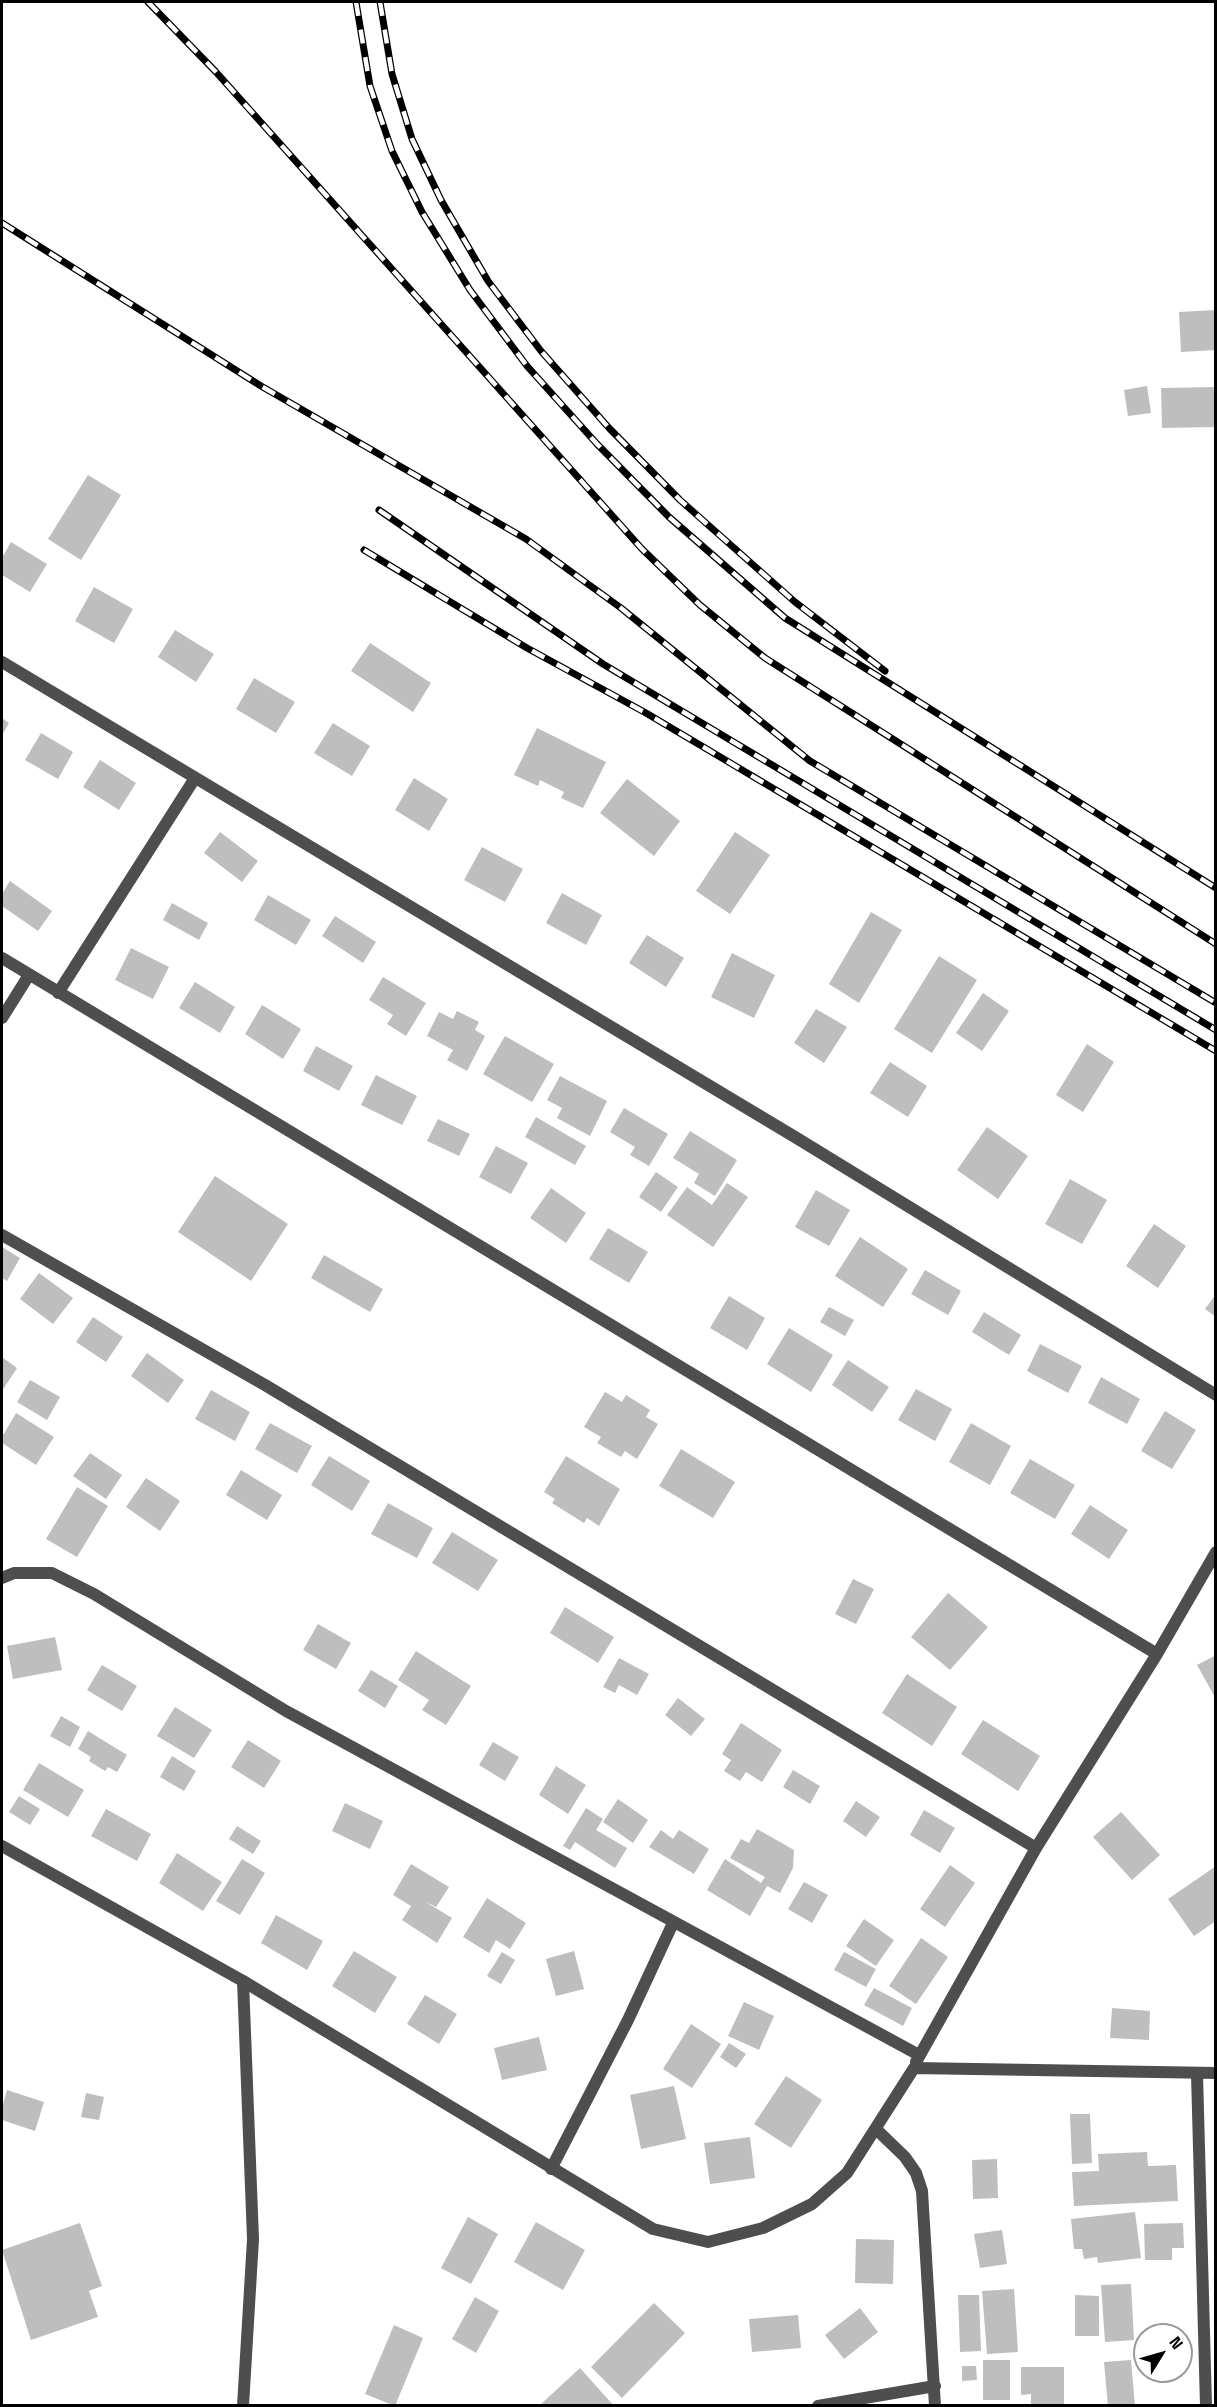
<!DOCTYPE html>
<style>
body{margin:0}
#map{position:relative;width:1217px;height:2407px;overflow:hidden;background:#fff;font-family:"Space Grotesk",sans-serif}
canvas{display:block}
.frame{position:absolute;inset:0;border:3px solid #000;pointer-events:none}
.north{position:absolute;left:1133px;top:2323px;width:60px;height:60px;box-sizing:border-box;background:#fff;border:2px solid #999;border-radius:50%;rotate:53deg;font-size:16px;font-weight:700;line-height:24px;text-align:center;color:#000}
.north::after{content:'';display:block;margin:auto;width:21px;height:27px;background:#000;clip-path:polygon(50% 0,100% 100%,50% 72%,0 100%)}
</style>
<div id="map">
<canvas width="1217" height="2407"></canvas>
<div class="frame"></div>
<div class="north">N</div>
</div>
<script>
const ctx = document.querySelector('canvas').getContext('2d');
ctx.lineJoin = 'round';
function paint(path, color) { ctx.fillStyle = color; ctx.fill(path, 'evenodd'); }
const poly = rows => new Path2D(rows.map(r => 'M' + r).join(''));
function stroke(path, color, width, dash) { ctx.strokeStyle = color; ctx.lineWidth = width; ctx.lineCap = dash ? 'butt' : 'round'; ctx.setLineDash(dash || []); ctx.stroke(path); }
const building = poly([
 [1216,310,1216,350,1181,352,1179,312],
 [1147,386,1151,413,1128,416,1124,390],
 [1216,387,1216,427,1162,428,1161,388],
 [88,475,121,495,81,560,48,539],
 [11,542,47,564,30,592,2,575,2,558],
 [94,587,133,609,114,643,75,621],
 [175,630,214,654,196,682,158,657],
 [370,643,431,683,413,712,351,671],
 [254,678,295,702,276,733,236,709],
 [2,718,9,723,2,735],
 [333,723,370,746,352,776,314,753],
 [537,728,606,762,583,808,561,798,564,792,540,780,538,786,514,775],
 [41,733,73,752,58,779,25,760],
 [100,760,136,783,119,810,83,787],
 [414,778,448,799,429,831,395,810],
 [627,779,680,821,654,856,600,813],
 [220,832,258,861,242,882,204,853],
 [735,832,770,855,730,914,696,891],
 [482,847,523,869,505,902,464,880],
 [10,881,52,911,38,931,2,906,2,894],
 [562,893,602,915,586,945,546,923],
 [268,895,311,920,296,945,254,920],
 [172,903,208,923,199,940,163,920],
 [871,912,902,930,859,1003,829,984],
 [335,916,376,942,363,963,322,936],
 [647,935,684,958,666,987,629,963],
 [131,948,169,967,153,999,115,980],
 [732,953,775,975,754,1018,711,997],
 [939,956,977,980,932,1053,894,1029],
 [383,977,426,1003,406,1036,387,1024,393,1015,369,1000],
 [195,982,235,1007,220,1033,179,1008],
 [983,993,1009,1011,982,1051,956,1033],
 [262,1005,301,1029,283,1059,245,1034],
 [816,1009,847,1027,824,1063,794,1043],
 [457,1011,479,1022,475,1030,485,1036,467,1071,447,1060,453,1050,427,1036,439,1012,453,1019],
 [505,1036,554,1064,532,1102,483,1074],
 [1087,1044,1114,1062,1083,1112,1056,1095],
 [316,1046,353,1066,339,1091,303,1071],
 [890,1062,927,1086,908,1117,870,1093],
 [376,1075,417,1096,402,1125,361,1105],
 [560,1076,607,1101,590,1136,557,1118,562,1108,547,1100],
 [624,1108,668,1134,649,1166,630,1155,635,1147,610,1132],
 [536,1117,586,1146,575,1165,525,1137],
 [438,1119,470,1134,459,1156,427,1141],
 [987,1127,1028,1156,998,1199,957,1170],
 [690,1131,737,1160,715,1196,694,1183,699,1174,673,1158],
 [496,1146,528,1163,511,1194,479,1177],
 [656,1172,678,1187,661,1212,639,1197],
 [215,1176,288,1224,251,1281,178,1232],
 [1070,1179,1107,1200,1082,1244,1045,1224],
 [727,1183,748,1197,713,1247,667,1215,687,1187,712,1205],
 [551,1188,586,1213,566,1243,530,1218],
 [816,1190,850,1210,829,1246,795,1227],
 [1154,1224,1186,1246,1158,1288,1126,1266],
 [608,1228,648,1252,629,1283,589,1259],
 [860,1237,908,1269,883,1307,835,1276],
 [2,1247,20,1258,7,1281,2,1278],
 [324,1255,383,1289,370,1312,311,1278],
 [925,1270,961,1291,948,1315,911,1294],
 [39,1273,73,1298,53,1324,20,1299],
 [1216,1294,1216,1317,1205,1309],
 [729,1296,765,1318,747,1350,710,1328],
 [829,1307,854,1320,845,1336,820,1322],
 [984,1312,1021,1335,1009,1355,972,1332],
 [93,1317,123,1337,106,1362,76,1342],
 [789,1328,833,1355,811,1392,767,1364],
 [1040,1344,1082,1366,1068,1393,1027,1371],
 [147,1353,184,1380,168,1403,131,1376],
 [2,1357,17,1368,2,1391],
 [848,1360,889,1387,872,1412,832,1385],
 [1101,1377,1140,1399,1127,1424,1088,1403],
 [30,1380,60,1397,47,1420,17,1402],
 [916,1389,952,1409,935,1441,898,1420],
 [211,1390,250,1412,235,1441,195,1419],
 [605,1392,622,1402,626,1395,650,1410,646,1417,658,1424,637,1459,625,1451,621,1457,597,1443,601,1437,584,1427],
 [1165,1411,1196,1430,1172,1469,1141,1451],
 [16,1413,54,1437,36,1465,2,1443,2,1437],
 [270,1423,312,1446,297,1473,255,1449],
 [971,1423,1011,1446,990,1485,949,1462],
 [681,1449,735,1482,713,1518,659,1486],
 [90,1453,122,1475,106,1499,73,1476],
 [329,1456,370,1481,352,1511,311,1485],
 [566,1456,620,1489,599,1526,587,1518,584,1523,552,1503,555,1499,544,1492],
 [1030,1459,1075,1485,1055,1519,1010,1493],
 [241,1470,282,1495,267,1520,226,1495],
 [146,1478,180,1501,160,1531,126,1507],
 [77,1487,108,1506,77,1557,46,1539],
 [388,1503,433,1528,417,1558,371,1534],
 [1090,1505,1128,1530,1109,1559,1071,1534],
 [452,1532,498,1560,478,1591,432,1563],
 [853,1579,874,1589,856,1624,835,1614],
 [948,1593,988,1627,950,1670,911,1637],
 [565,1607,614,1637,598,1663,550,1633],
 [318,1624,351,1643,336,1669,303,1650],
 [55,1637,62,1670,13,1679,7,1646],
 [416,1651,471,1686,446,1725,422,1710,429,1700,398,1680],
 [1216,1655,1216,1699,1197,1665],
 [619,1658,649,1674,637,1695,619,1685,615,1693,603,1687],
 [102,1665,137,1686,122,1711,87,1690],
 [371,1670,398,1686,385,1708,358,1691],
 [907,1674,957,1707,932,1746,882,1713],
 [678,1698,705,1719,691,1736,665,1715],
 [175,1707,212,1730,194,1758,157,1736],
 [61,1716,80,1727,70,1747,50,1736],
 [983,1720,1040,1756,1018,1791,961,1754],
 [741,1723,782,1750,762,1782,746,1772,740,1781,724,1771,731,1760,722,1754],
 [88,1731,127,1755,117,1772,108,1767,105,1771,89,1761,91,1757,78,1749],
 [248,1740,281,1761,264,1788,231,1767],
 [493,1742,519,1757,505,1781,479,1765],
 [172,1756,196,1771,184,1791,160,1777],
 [39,1763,84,1790,68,1817,23,1790],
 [556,1766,586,1785,568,1814,539,1795],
 [793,1770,820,1786,810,1804,783,1787],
 [19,1796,40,1809,30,1825,9,1812],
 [618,1799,648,1820,633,1843,603,1822],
 [856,1801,880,1817,866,1837,843,1821],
 [345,1803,383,1821,370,1849,332,1831],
 [586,1808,603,1819,596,1830,627,1848,615,1868,575,1842,570,1850,563,1846],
 [106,1809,151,1834,137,1861,91,1836],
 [924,1810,955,1828,940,1853,910,1835],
 [1121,1812,1160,1855,1132,1880,1093,1837],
 [237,1826,261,1841,253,1854,229,1839],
 [757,1829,794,1850,793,1868,780,1893,767,1886,750,1916,707,1890,725,1859,761,1883,765,1877,730,1858,741,1839,749,1843],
 [661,1830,673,1839,679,1830,709,1849,694,1874,649,1847],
 [177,1853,222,1882,203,1911,159,1883],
 [242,1859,265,1873,240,1915,216,1901],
 [411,1864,449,1887,436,1907,424,1901,452,1918,437,1943,402,1920,411,1906,393,1895],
 [950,1865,975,1883,945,1927,920,1909],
 [1216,1866,1216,1921,1194,1936,1168,1899],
 [804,1882,828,1895,812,1923,788,1909],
 [487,1898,526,1923,510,1949,496,1940,489,1953,463,1937],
 [276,1915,323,1941,307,1970,261,1943],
 [864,1919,894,1940,876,1966,846,1946],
 [921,1938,948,1957,916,2004,889,1986],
 [354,1951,397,1977,375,2013,332,1986],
 [574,1951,584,1989,556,1996,546,1959],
 [502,1952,515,1960,501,1984,487,1976],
 [844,1952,876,1969,866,1987,834,1970],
 [874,1988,912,2008,903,2026,864,2005],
 [425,1995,457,2014,439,2044,407,2024],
 [744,2002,774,2016,759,2050,728,2036],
 [1112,2008,1150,2011,1149,2040,1110,2038],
 [691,2024,721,2044,692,2088,663,2069],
 [539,2037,547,2070,502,2080,494,2048],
 [729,2043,746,2054,736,2068,720,2057],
 [786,2076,822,2100,791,2148,754,2124],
 [674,2086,686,2139,641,2149,630,2095],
 [7,2090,44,2102,35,2131,2,2120,2,2108],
 [86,2093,104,2097,99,2120,81,2117],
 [1070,2114,1090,2114,1092,2163,1072,2164],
 [750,2137,755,2178,710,2184,704,2143],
 [1147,2152,1148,2166,1176,2165,1178,2201,1074,2206,1072,2172,1099,2171,1098,2154],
 [997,2159,998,2198,973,2199,972,2160],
 [1135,2212,1141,2258,1098,2263,1097,2257,1084,2259,1082,2249,1074,2249,1071,2219],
 [468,2217,498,2234,471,2284,441,2268],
 [536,2222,585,2250,563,2290,514,2262],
 [80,2223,102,2286,89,2291,98,2317,31,2340,2,2250],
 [1183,2223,1184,2248,1172,2248,1172,2260,1145,2260,1144,2224],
 [1002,2230,1007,2264,980,2268,974,2234],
 [856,2239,894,2240,893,2284,855,2283],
 [1131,2284,1134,2340,1105,2342,1101,2285],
 [1014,2289,1018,2352,987,2354,982,2291],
 [958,2295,979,2295,981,2351,960,2352],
 [1075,2295,1099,2296,1099,2336,1075,2336],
 [475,2297,499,2311,476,2353,452,2339],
 [654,2303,685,2333,622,2398,591,2367],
 [860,2308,878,2332,844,2359,825,2335],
 [798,2315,801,2348,752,2352,749,2319],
 [394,2325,423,2338,395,2406,365,2394],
 [983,2360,1010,2360,1010,2400,983,2400],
 [1131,2360,1135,2406,1108,2406,1104,2362],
 [962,2366,976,2366,977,2380,962,2381],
 [1021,2367,1064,2367,1064,2406,1031,2406,1031,2394,1021,2395],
 [580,2368,614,2406,539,2406]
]);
const minor = poly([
 [2,662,795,1137,1216,1395],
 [2,958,1157,1654],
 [58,993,195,778],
 [2,1018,29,975],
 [2,1235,265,1385,1036,1848],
 [2,1578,14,1573,52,1573,94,1594,286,1711,919,2055],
 [916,2062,1036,1848,1157,1654,1216,1552],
 [1197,2074,1206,2406],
 [877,2130,905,2157,916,2173,922,2191,935,2406],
 [551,2169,628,2020,673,1923],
 [243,2406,253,2239,243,1981],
 [818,2406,935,2386]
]);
const tertiary = poly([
 [2,1846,243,1981,653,2229,708,2242,763,2228,812,2204,847,2173,914,2068,1216,2073]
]);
const rail = poly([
 [148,2,216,72,642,549,700,605,765,658,1216,944],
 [356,2,370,86,392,151,422,212,470,290,527,366,597,444,669,517,785,618,1216,888],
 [380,2,392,74,412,139,441,200,488,281,541,351,609,428,680,500,795,602,885,671],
 [2,223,261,386,526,539,621,608,810,761,1216,1003],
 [379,510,603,664,1216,1030],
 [364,550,527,648,646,713,1216,1051]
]);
paint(building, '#bebebe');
stroke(minor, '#4e4e4e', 12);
stroke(tertiary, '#4e4e4e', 12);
stroke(rail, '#000', 7);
stroke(rail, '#fff', 4.5, [14]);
</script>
